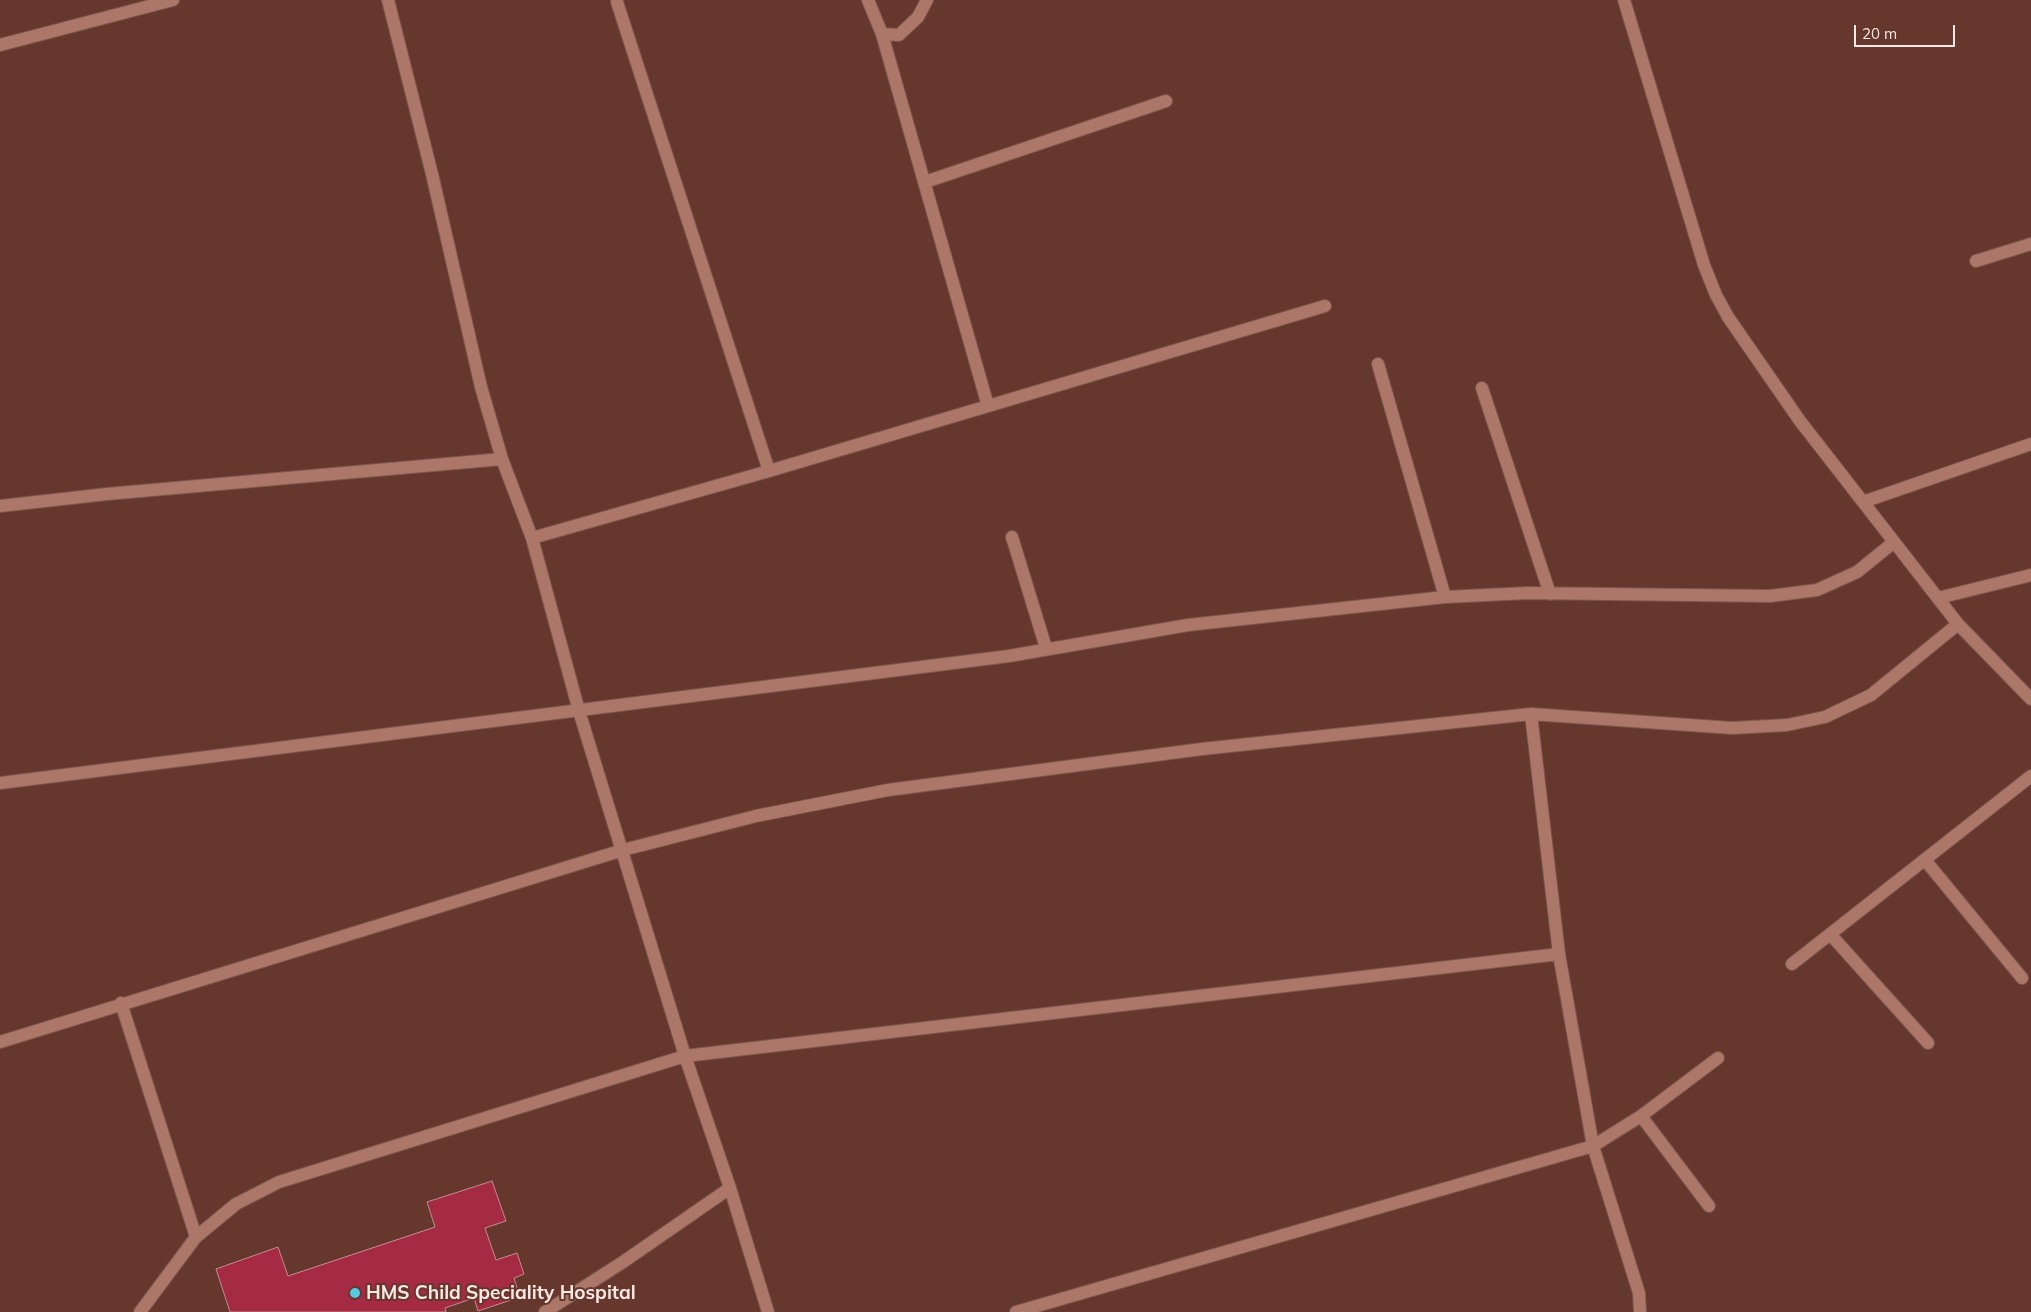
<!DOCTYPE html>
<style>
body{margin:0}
#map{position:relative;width:2031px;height:1312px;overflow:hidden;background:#66372c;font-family:Mulish,sans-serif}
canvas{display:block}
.scale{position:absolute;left:1854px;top:25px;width:101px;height:22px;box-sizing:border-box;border:2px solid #fbe8e4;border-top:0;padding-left:6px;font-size:15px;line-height:18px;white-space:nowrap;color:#fbe8e4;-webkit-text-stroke:4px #66372c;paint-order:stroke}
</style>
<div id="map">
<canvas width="2031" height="1312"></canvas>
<div class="scale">20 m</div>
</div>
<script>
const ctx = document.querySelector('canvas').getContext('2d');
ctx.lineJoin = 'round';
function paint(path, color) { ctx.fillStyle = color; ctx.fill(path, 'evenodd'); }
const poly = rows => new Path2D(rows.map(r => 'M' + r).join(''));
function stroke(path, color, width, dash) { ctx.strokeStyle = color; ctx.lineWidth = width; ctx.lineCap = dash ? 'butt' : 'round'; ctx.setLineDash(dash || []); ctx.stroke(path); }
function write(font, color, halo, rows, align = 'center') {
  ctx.font = font + ' Mulish,sans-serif'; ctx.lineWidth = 4; ctx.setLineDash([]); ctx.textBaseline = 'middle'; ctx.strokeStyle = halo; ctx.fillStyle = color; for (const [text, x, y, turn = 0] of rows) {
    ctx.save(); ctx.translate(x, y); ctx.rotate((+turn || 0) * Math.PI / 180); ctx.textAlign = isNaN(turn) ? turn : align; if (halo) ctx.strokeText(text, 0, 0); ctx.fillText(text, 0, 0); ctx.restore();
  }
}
const building = poly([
 [492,1181,506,1221,485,1228,496,1260,517,1253,524,1274,514,1278,520,1297,478,1311,474,1298,445,1308,446,1312,230,1312,216,1269,278,1247,288,1276,435,1227,427,1202,492,1181]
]);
const street = poly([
 [388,0,432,174,481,387,502,459,532,538,579,711,685,1056,730,1188,768,1312],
 [868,0,882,34,899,35,918,17,927,0],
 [1624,0,1704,265,1716,295,1728,317,1800,421,1958,624,2031,699],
 [617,2,769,471],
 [882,34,988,406],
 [0,45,173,0],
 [925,182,1166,101],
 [1976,261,2031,244],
 [1378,364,1445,597],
 [1482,388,1550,594],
 [1863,502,2031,444],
 [0,506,107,494,502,459],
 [1012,537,1046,648],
 [532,538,769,471,1325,306],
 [1938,598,2031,575],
 [1531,714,1559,954,1593,1146,1639,1293,1640,1312],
 [0,783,1009,656,1188,625,1445,597,1527,593,1770,596,1817,590,1857,572,1894,542],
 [1925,860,2022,978],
 [1830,934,1928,1043],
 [1792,964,2031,776],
 [121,1003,196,1237],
 [0,1042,623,850,756,816,888,790,1202,749,1531,714,1732,728,1787,725,1825,717,1871,695,1958,624],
 [1641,1116,1709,1206],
 [140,1312,196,1237,236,1204,279,1182,685,1056,1559,954],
 [545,1312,623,1262,730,1188],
 [1016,1312,1593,1146,1641,1116,1718,1058]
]);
const markers = [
 [355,1293,6,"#56c9e1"]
];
const poiNames = [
 ["HMS Child Speciality Hospital",366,1293]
];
paint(building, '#a52a44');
stroke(building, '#c48b90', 1);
stroke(street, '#7b554e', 14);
stroke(street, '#ac7669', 12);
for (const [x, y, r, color] of markers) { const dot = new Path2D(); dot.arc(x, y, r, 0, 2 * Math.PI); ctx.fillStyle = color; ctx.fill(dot); stroke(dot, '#66372c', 2); }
write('bold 19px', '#fbe8e4', '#66372c', poiNames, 'left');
</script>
